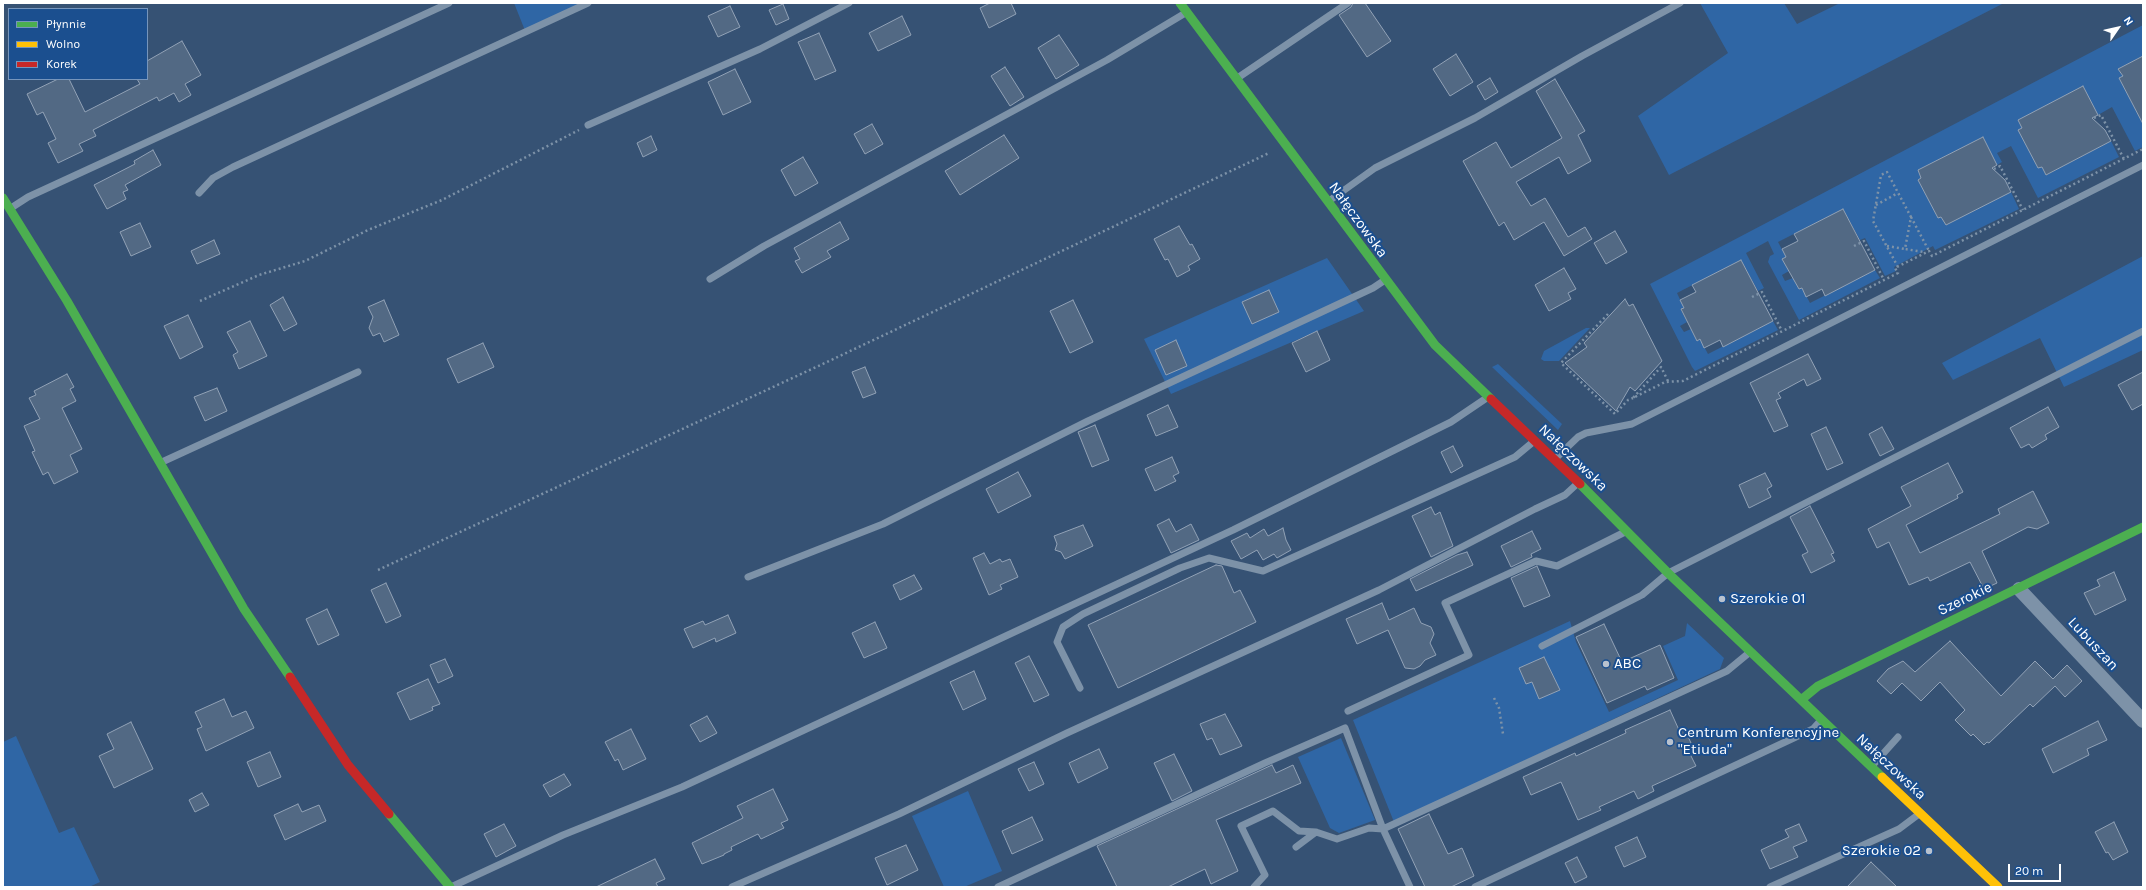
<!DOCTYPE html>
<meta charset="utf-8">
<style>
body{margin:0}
#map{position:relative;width:2146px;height:890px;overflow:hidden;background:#365274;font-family:Karla,sans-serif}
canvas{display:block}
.frame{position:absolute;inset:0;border:4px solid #fff;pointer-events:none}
.legend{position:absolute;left:8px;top:8px;width:140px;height:72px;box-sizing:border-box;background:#1b4f8f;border:1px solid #7695bc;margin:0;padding:5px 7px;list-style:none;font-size:12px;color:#fff}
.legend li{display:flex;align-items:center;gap:8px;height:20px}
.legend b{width:20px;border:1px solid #7695bc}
.north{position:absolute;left:2098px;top:8px;width:40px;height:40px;-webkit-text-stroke:3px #1b4f8f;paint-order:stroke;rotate:56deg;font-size:11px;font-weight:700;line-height:16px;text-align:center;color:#fff}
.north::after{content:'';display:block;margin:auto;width:14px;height:18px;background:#fff;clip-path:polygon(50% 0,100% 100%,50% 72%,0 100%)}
.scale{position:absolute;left:2008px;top:864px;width:53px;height:18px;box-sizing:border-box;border:2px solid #fff;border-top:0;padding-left:5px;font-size:12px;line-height:14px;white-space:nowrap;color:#fff;-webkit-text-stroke:3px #1b4f8f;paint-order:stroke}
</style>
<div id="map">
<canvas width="2146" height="890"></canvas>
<div class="frame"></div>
<ul class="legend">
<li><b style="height:5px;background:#4caf50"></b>Płynnie</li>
<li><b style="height:5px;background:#ffc107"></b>Wolno</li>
<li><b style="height:5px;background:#c62828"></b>Korek</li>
</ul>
<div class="north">N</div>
<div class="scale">20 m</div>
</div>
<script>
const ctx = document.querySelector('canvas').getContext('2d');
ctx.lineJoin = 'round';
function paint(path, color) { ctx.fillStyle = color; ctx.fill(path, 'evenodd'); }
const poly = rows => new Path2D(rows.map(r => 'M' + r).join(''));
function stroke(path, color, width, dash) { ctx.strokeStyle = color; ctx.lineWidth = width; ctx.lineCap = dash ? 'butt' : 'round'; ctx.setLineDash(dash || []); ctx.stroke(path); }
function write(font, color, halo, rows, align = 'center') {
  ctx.font = font + ' Karla,sans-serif'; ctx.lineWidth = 4; ctx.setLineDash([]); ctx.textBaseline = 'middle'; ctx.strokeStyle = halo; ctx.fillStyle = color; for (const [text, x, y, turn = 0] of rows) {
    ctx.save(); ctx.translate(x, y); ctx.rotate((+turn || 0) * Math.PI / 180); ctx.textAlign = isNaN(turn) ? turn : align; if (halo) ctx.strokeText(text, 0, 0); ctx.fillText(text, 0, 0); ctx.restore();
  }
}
const green = poly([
 [514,3,591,3,526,33],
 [1700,3,1784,3,1797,24,1840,3,2004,3,1669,175,1638,116,1728,53],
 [2143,25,2143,56,2118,69,2123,76,2119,78,2139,116,2143,116,2143,147,2135,151,2112,107,2098,115,2018,120,2022,128,2019,130,2038,168,2042,167,2046,175,2111,141,2119,157,2038,198,2011,146,1997,153,2002,162,1997,165,1983,137,1918,170,1921,178,1918,180,1938,218,2011,192,2019,209,1935,250,1933,246,1894,267,1896,271,1885,276,1865,238,1860,240,1843,209,1841,210,1778,242,1786,257,1782,259,1789,271,1782,275,1785,281,1793,278,1799,289,1802,288,1810,303,1875,270,1880,278,1799,320,1768,262,1770,256,1774,254,1768,241,1746,253,1764,288,1758,291,1741,260,1677,293,1684,308,1681,310,1687,322,1680,326,1684,332,1691,329,1697,341,1700,339,1708,354,1773,321,1778,330,1695,371,1692,367,1650,284],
 [2143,256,2143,350,2064,387,2040,338,1953,380,1942,363],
 [1327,258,1364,311,1171,394,1144,339],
 [1586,328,1590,328,1559,361,1544,361,1541,359,1544,351],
 [1498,364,1562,424,1558,430,1492,367],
 [1570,621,1576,642,1609,712,1678,680,1663,646,1685,636,1687,623,1724,658,1720,669,1394,822,1353,720],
 [16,736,59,833,74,827,100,882,89,887,3,887,3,742],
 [1341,738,1375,820,1339,833,1330,828,1298,757],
 [968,791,1002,871,964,887,944,887,912,816]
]);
const building = poly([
 [990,3,1011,3,1016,14,989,28,980,8,990,3],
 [1353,3,1365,3,1391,41,1367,57,1339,15,1351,7,1353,3],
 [783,4,789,19,776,25,769,10,783,4],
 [730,6,740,27,718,37,708,16,730,6],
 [902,16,911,35,878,51,869,33,902,16],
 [819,33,836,71,815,80,798,42,819,33],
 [1059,35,1079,65,1056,79,1038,48,1059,35],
 [182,41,201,75,185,84,191,95,179,102,174,93,159,101,157,97,93,130,96,136,79,144,83,151,58,163,48,143,56,139,43,112,37,115,27,94,58,79,69,79,85,112,140,84,137,79,147,79,147,61,182,41],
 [1456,54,1473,82,1450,96,1433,69,1456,54],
 [2143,56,2143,124,2119,78,2123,76,2118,69,2143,56],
 [1005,67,1024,97,1010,106,991,76,1005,67],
 [735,69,751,102,723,115,708,82,735,69],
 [1490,78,1498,92,1485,100,1477,86,1490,78],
 [1555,79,1585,131,1578,135,1591,161,1568,174,1559,157,1516,182,1531,206,1545,198,1568,237,1585,227,1592,239,1564,256,1544,222,1514,240,1504,222,1499,226,1463,161,1496,142,1511,168,1562,138,1536,91,1555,79],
 [2083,86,2098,115,2092,118,2105,130,2111,141,2046,175,2042,167,2038,168,2018,130,2022,128,2018,120,2083,86],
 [872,124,883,144,865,154,854,134,872,124],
 [1004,135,1019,158,960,195,945,171,1004,135],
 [651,136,657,150,643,157,637,143,651,136],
 [1983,137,1997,165,1992,168,2005,180,2011,192,1946,225,1941,217,1938,218,1918,180,1921,178,1918,170,1983,137],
 [153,150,161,165,125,185,128,190,123,192,126,199,107,209,94,185,135,164,134,161,153,150],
 [803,157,818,183,795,196,781,170,803,157],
 [1843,209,1875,270,1825,296,1822,289,1806,297,1802,288,1799,289,1782,259,1786,257,1782,249,1798,241,1794,234,1843,209],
 [840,222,849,239,827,251,831,257,802,273,795,261,800,259,794,248,840,222],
 [140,223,151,247,131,256,120,232,140,223],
 [1179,226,1190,245,1192,244,1200,259,1188,266,1190,270,1177,277,1168,259,1165,260,1154,239,1179,226],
 [1615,231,1627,252,1606,264,1594,243,1615,231],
 [214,240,220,254,197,264,191,251,214,240],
 [1741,260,1773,321,1723,347,1720,340,1704,348,1700,339,1697,341,1681,309,1684,308,1680,300,1696,292,1692,285,1741,260],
 [1564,268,1576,289,1568,293,1571,299,1549,311,1535,285,1564,268],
 [1269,290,1279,312,1252,324,1242,302,1269,290],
 [283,297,297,324,284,331,270,305,283,297],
 [1625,299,1629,306,1633,304,1662,361,1635,391,1630,387,1616,411,1565,363,1587,347,1584,343,1625,299],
 [384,300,399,335,384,342,380,333,373,336,369,328,373,317,368,307,384,300],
 [1073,300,1093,342,1070,353,1050,311,1073,300],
 [188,315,203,347,180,359,164,326,188,315],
 [250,321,267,356,239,369,233,355,238,352,227,332,250,321],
 [1317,331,1330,360,1306,372,1292,343,1317,331],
 [1176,340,1187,366,1166,375,1155,350,1176,340],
 [483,343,494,367,458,383,447,359,483,343],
 [1808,354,1821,379,1807,386,1804,379,1778,393,1781,398,1776,400,1788,426,1774,432,1750,383,1808,354],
 [865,367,876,393,863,398,852,372,865,367],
 [2143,372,2143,404,2132,410,2118,385,2143,372],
 [67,374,74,387,70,389,76,401,62,408,82,449,70,455,78,472,54,484,48,472,43,475,32,452,35,451,24,426,40,419,29,398,36,395,34,391,67,374],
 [217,388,227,411,205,421,194,397,217,388],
 [1168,405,1178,427,1156,436,1147,415,1168,405],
 [2048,407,2059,427,2045,435,2047,439,2032,448,2029,444,2021,448,2010,428,2048,407],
 [1095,425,1109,460,1092,467,1078,432,1095,425],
 [1826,427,1843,463,1827,470,1811,434,1826,427],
 [1882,427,1894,449,1880,456,1869,434,1882,427],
 [1453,446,1463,466,1451,473,1441,452,1453,446],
 [1172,457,1179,473,1173,476,1176,481,1155,491,1145,469,1172,457],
 [1948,463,1963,492,1957,495,1958,498,1906,525,1920,553,2000,514,1998,509,2033,491,2049,523,2037,529,2028,527,1982,551,1997,583,1984,589,1970,562,1930,581,1928,577,1909,585,1889,542,1877,548,1868,529,1911,506,1901,487,1948,463],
 [1018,472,1031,496,998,513,986,489,1018,472],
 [1765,473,1772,486,1767,489,1771,497,1749,508,1739,485,1765,473],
 [1810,506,1834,553,1831,554,1835,561,1811,573,1802,555,1808,552,1790,517,1810,506],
 [1431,507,1435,515,1440,512,1453,546,1431,557,1412,516,1431,507],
 [1169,519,1176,532,1191,524,1199,540,1171,553,1157,525,1169,519],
 [1083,525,1093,546,1065,559,1061,552,1055,550,1057,544,1054,536,1083,525],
 [1283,528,1286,540,1291,550,1277,558,1274,554,1263,560,1257,550,1241,559,1231,541,1247,533,1250,538,1264,529,1268,536,1283,528],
 [1532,531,1541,549,1531,554,1532,557,1511,567,1501,546,1532,531],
 [1467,552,1473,565,1416,591,1410,579,1457,555,1467,552],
 [984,553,990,564,1000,559,1002,562,1010,559,1018,577,1000,585,1002,589,989,595,973,558,984,553],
 [1216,565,1222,566,1234,593,1240,590,1256,622,1118,688,1088,625,1216,565],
 [1537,566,1550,596,1524,607,1511,578,1537,566],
 [2114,572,2126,600,2095,615,2084,593,2100,586,2097,580,2114,572],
 [914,575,922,589,900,600,893,585,914,575],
 [386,583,401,616,386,623,371,590,386,583],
 [1382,603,1389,620,1414,608,1421,623,1431,627,1434,634,1430,643,1436,655,1425,660,1420,666,1414,669,1405,668,1388,630,1357,644,1346,619,1382,603],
 [327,609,339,635,318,645,306,619,327,609],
 [728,615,736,633,716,642,715,638,693,648,684,629,703,621,705,625,728,615],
 [875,622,887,648,864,658,852,633,875,622],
 [1604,624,1622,662,1660,645,1674,678,1647,690,1645,686,1607,703,1576,637,1604,624],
 [1950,641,2001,696,2035,661,2053,679,2067,665,2082,681,2065,697,2055,686,2033,707,2030,704,1989,743,1987,742,1984,745,1973,734,1971,736,1955,720,1965,710,1940,682,1921,701,1902,683,1891,694,1877,681,1888,669,1903,661,1915,672,1950,641],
 [1029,656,1049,695,1034,702,1015,663,1029,656],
 [1544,657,1560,690,1539,699,1532,682,1526,684,1519,668,1544,657],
 [445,659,453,676,438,683,430,665,445,659],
 [974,671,986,699,963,710,950,682,974,671],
 [428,679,440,704,432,707,433,710,410,720,397,693,428,679],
 [224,699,232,717,246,711,254,728,206,751,197,729,202,727,195,712,224,699],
 [1670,710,1679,730,1684,728,1691,743,1686,746,1696,766,1652,786,1654,791,1638,799,1634,791,1599,807,1601,810,1578,820,1561,782,1531,795,1523,777,1575,753,1576,756,1626,733,1625,730,1670,710],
 [1225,714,1242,746,1220,755,1212,738,1207,740,1200,724,1225,714],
 [707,716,717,733,700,742,690,725,707,716],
 [2098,721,2107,740,2087,749,2089,755,2053,773,2042,749,2098,721],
 [131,722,153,769,114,788,99,756,114,749,107,734,131,722],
 [631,729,646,759,623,770,618,759,615,761,605,742,631,729],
 [1099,749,1108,768,1078,783,1069,763,1099,749],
 [270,752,281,777,258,787,247,762,270,752],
 [1174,754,1192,791,1172,801,1154,763,1174,754],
 [1034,762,1044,784,1029,791,1018,769,1034,762],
 [1272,765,1276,773,1293,765,1301,783,1216,820,1238,871,1211,884,1205,869,1168,887,1117,887,1097,846,1272,765],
 [564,774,571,785,550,797,543,785,564,774],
 [773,789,788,820,781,823,784,828,761,839,758,834,731,847,732,850,724,854,724,855,702,864,692,843,743,818,737,806,773,789],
 [202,793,209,805,195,812,189,800,202,793],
 [298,804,302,812,319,805,326,821,285,840,274,815,298,804],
 [1429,814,1448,854,1462,848,1474,876,1451,887,1425,887,1398,829,1429,814],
 [1032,817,1043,840,1012,854,1002,831,1032,817],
 [2114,822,2128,852,2113,860,2108,852,2106,853,2095,832,2114,822],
 [504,824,516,846,496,857,484,834,504,824],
 [1799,824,1807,841,1793,847,1798,857,1770,869,1761,850,1789,837,1785,830,1799,824],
 [1637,837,1646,857,1624,867,1615,847,1637,837],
 [906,845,918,870,887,885,875,858,906,845],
 [1577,857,1587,877,1575,883,1565,863,1577,857],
 [655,859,665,879,656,883,658,887,596,887,655,859],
 [1871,862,1897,887,1847,887,1871,862]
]);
const path = poly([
 [2094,118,2101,115,2124,159],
 [1994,169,2000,166,2023,210],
 [1876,205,1898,193],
 [1911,217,1929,251],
 [1854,246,1864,241,1884,280],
 [1887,246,1905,249],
 [1898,267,1873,221,1881,175,1887,172,1911,217,1905,249,1924,252],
 [1752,297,1762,292,1782,331],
 [200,301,259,275,305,261,368,230,442,200,579,130],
 [1608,314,1561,363,1615,414,1628,400,1633,398],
 [1668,381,1661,367,1633,398,1665,382,1683,381,1898,273,1895,268,1929,251,1932,256,2143,149],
 [378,570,827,362,1269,153],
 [1494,698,1499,708,1503,734]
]);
const lane = poly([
 [1236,79,1348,3],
 [588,125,760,49,849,3],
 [199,193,213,178,233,167,588,3],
 [1329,201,1375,168,1475,118,1582,56,1680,3],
 [11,208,28,197,449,3],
 [710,279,764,246,1107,60,1187,12],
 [1556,458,1578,437,1586,433,1632,424,2143,165],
 [162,462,358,372],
 [748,577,883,524,1088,421,1373,288,1385,280],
 [1542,646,1642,595,1668,573,2143,331],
 [1080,688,1057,642,1063,627,1083,614,1180,568,1209,558,1263,571,1515,457,1533,442],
 [1348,711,1469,655,1445,603,1536,561,1557,566,1627,531],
 [1873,765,1898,737],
 [451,887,563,835,682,787,1233,530,1451,422,1488,397],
 [732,887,899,814,1067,733,1379,590,1535,509,1565,495,1578,483],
 [998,887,1265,763,1345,728,1383,829,1369,828,1337,839,1316,832,1296,847],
 [1254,887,1265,875,1241,826,1273,811,1299,831,1316,832],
 [1410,887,1383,829,1727,671,1750,652],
 [1475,887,1813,729,1821,720],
 [1770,887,1899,829,1919,814]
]);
const street = poly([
 [2019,589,2143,721]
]);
const fast = poly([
 [1180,3,1435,345,1491,399],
 [3,198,67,301,244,609,290,677],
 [1580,484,1668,573,1882,777],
 [1801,700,1818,686,2143,527],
 [389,814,450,887]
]);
const slow = poly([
 [1882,777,1998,887]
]);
const jam = poly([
 [1491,399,1580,484],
 [290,677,348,765,389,814]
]);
const markers = [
 [1722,599,4,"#b9c2ce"],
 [1606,664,4,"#b9c2ce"],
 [1670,742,4,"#b9c2ce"],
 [1929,851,4,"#b9c2ce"]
];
const streetNames = [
 ["Nałęczowska",1358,220,54],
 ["Nałęczowska",1573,458,44],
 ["Szerokie",1965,599,-26],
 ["Lubuszan",2093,644,47],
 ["Nałęczowska",1891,767,43]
];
const poiNames = [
 ["Szerokie 01",1730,599],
 ["ABC",1614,664],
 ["Centrum Konferencyjne",1678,733],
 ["\"Etiuda\"",1678,750],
 ["Szerokie 02",1921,851,"right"]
];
paint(green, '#2f66a5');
paint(building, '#526984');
stroke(building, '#92a2b6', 1);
stroke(path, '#7d92a8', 2.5, [2, 3]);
stroke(lane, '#7d92a8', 7);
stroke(street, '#7d92a8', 14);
stroke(fast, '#4caf50', 9);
stroke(slow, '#ffc107', 9);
stroke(jam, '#c62828', 9);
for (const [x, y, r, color] of markers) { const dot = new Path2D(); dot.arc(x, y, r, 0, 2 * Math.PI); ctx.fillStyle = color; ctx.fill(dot); stroke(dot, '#1b4f8f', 1.5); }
write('15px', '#fff', '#1b4f8f', streetNames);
write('15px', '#fff', '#1b4f8f', poiNames, 'left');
</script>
